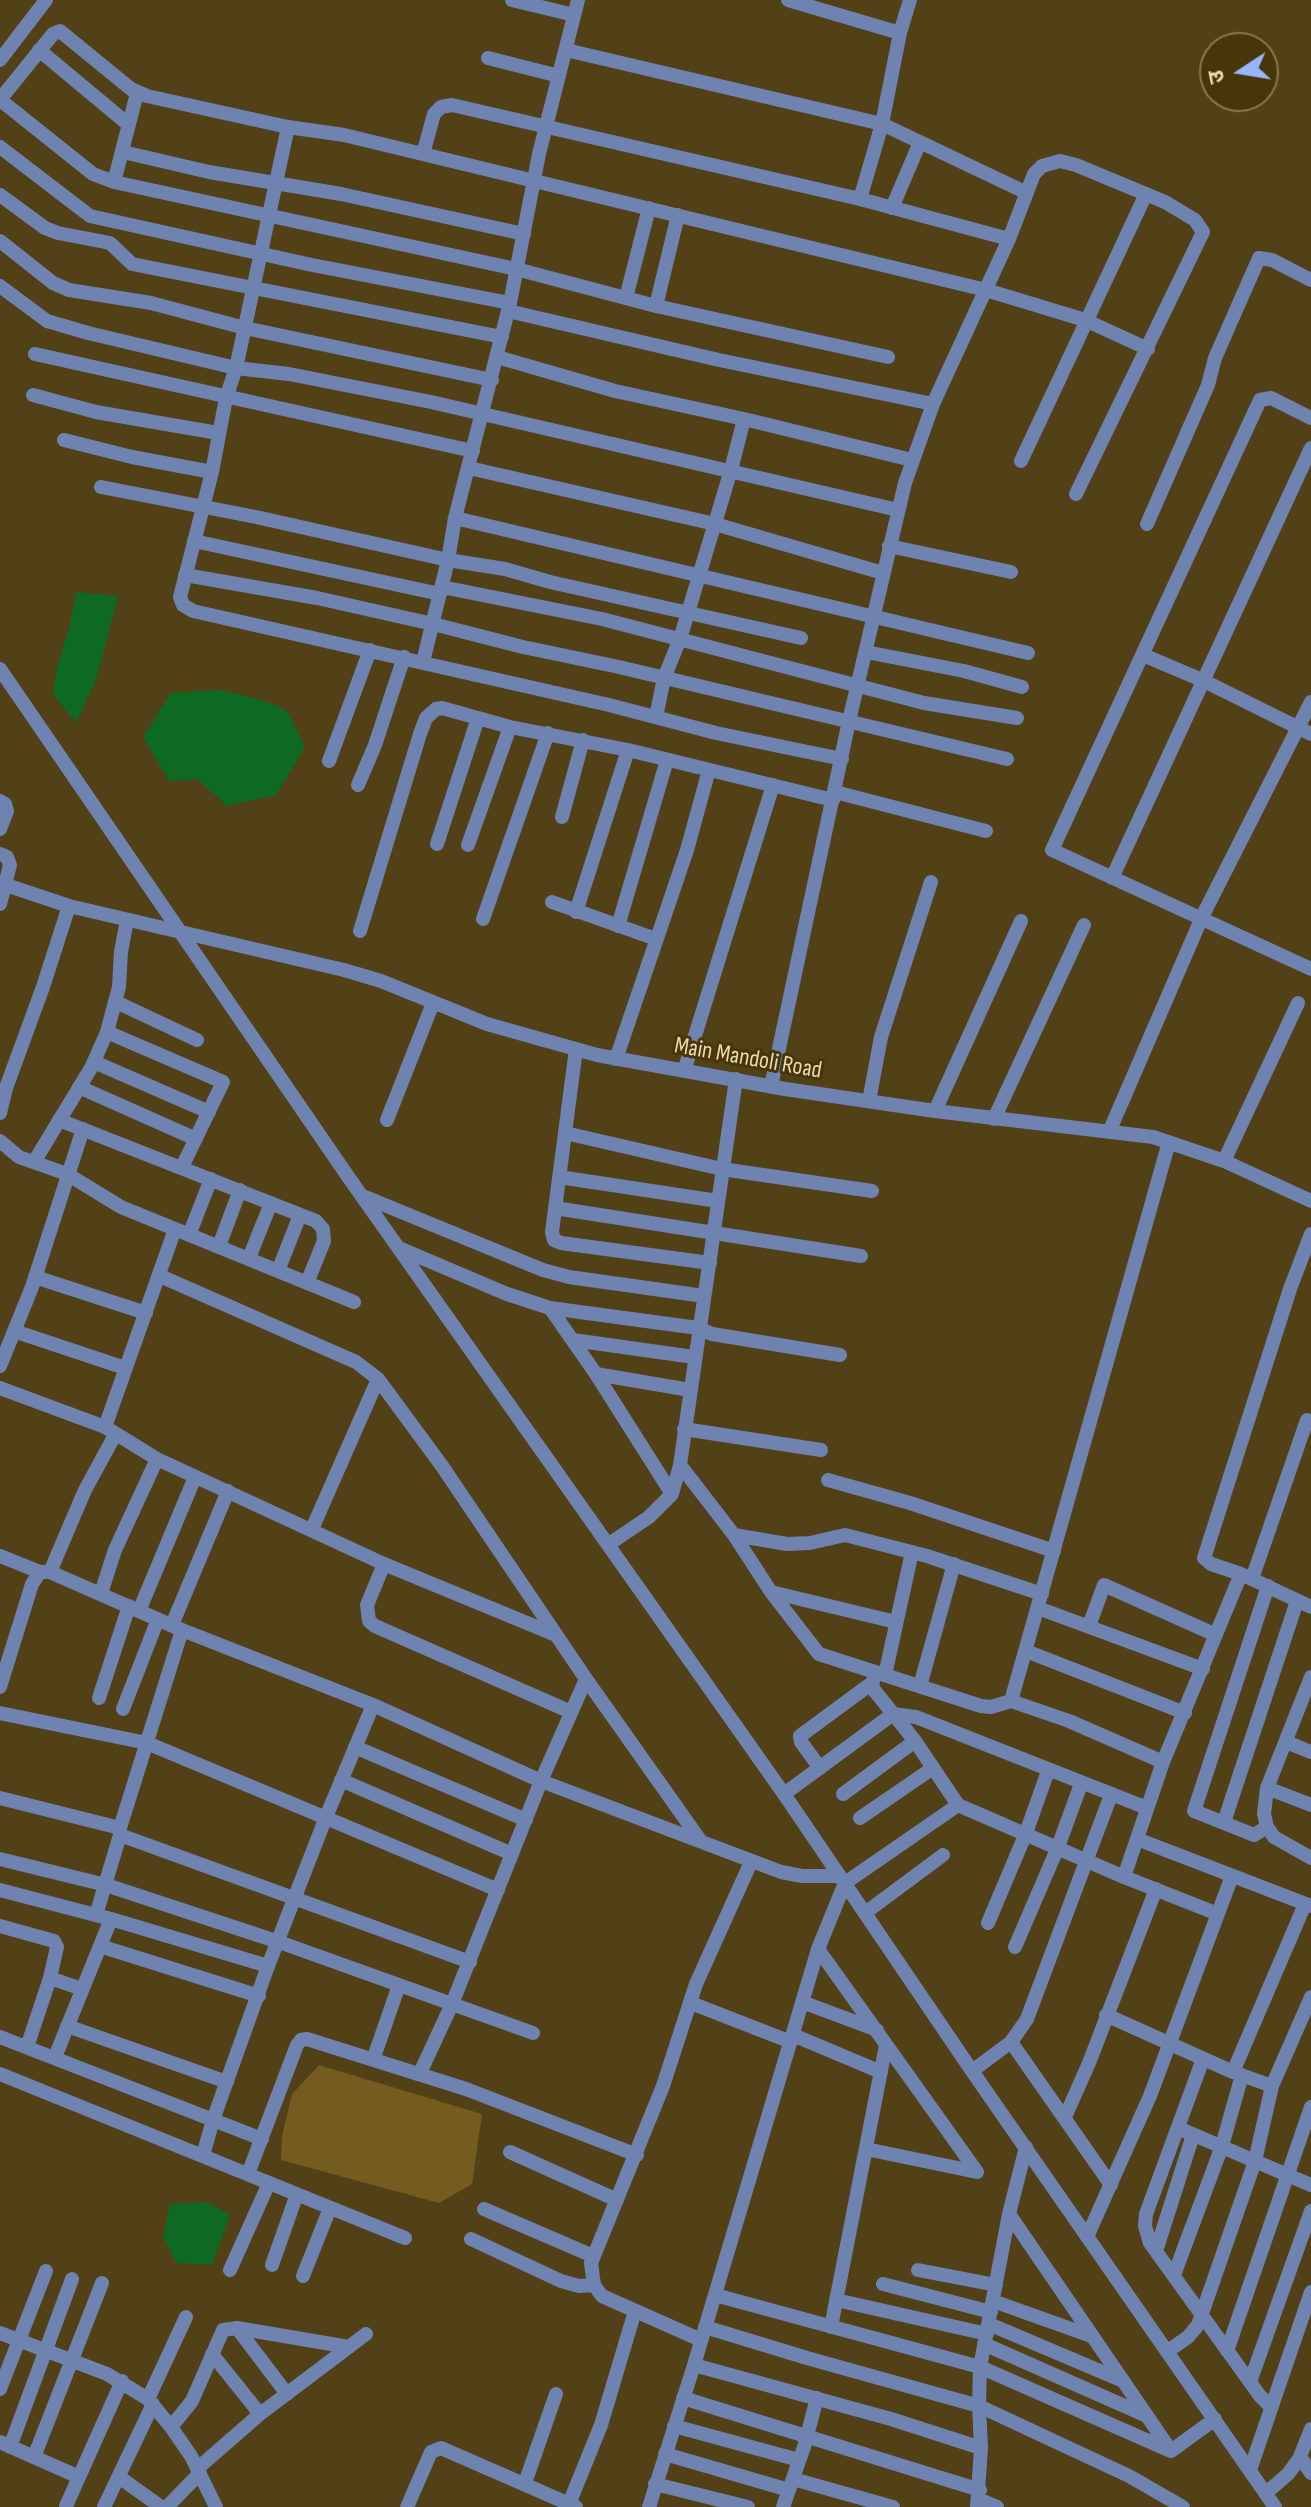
<!DOCTYPE html>
<meta charset="utf-8">
<style>
body{margin:0}
#map{position:relative;width:1311px;height:2507px;overflow:hidden;background:#524016;font-family:"Sofia Sans Condensed","Noto Sans Devanagari",sans-serif}
canvas{display:block}
.north{position:absolute;left:1199px;top:32px;width:80px;height:80px;box-sizing:border-box;background:#473609;border:2px solid #88774d;border-radius:50%;rotate:258deg;font-size:22px;font-weight:700;line-height:32px;text-align:center;color:#ead9b3}
.north::after{content:'';display:block;margin:auto;width:28px;height:36px;background:#97b6fd;clip-path:polygon(50% 0,100% 100%,50% 72%,0 100%)}
</style>
<div id="map">
<canvas width="1311" height="2507"></canvas>
<div class="north">उ</div>
</div>
<script>
const ctx = document.querySelector('canvas').getContext('2d');
ctx.lineJoin = 'round';
function paint(path, color) { ctx.fillStyle = color; ctx.fill(path, 'evenodd'); }
const poly = rows => new Path2D(rows.map(r => 'M' + r).join(''));
function stroke(path, color, width, dash) { ctx.strokeStyle = color; ctx.lineWidth = width; ctx.lineCap = dash ? 'butt' : 'round'; ctx.setLineDash(dash || []); ctx.stroke(path); }
function write(font, color, halo, rows, align = 'center') {
  ctx.font = font + ' "Sofia Sans Condensed",sans-serif'; ctx.lineWidth = 6; ctx.setLineDash([]); ctx.textBaseline = 'middle'; ctx.strokeStyle = halo; ctx.fillStyle = color; for (const [text, x, y, turn = 0] of rows) {
    ctx.save(); ctx.translate(x, y); ctx.rotate((+turn || 0) * Math.PI / 180); ctx.textAlign = isNaN(turn) ? turn : align; if (halo) ctx.strokeText(text, 0, 0); ctx.fillText(text, 0, 0); ctx.restore();
  }
}
const green = poly([
 [319,2065,482,2114,472,2184,439,2203,281,2160,282,2136,292,2094]
]);
const water = poly([
 [76,592,118,596,96,680,76,723,53,694,57,667,69,628],
 [222,690,261,700,281,707,289,714,305,747,276,795,227,806,197,779,169,781,143,737,171,693],
 [207,2202,230,2215,212,2265,176,2263,163,2236,170,2204]
]);
const minor = poly([
 [512,0,574,15],
 [788,0,900,33,910,0],
 [39,50,129,125],
 [566,50,882,124,1027,193],
 [488,58,559,76],
 [0,60,46,0],
 [288,127,236,368,226,398,212,472,180,597,183,605,193,611,609,705,716,733,842,759],
 [0,147,90,216,312,265,510,303],
 [123,152,209,172,341,194,524,234],
 [423,154,434,114,441,107,452,105,860,199,1009,239],
 [114,182,137,93],
 [0,195,45,228,58,233,110,243,132,264,502,337],
 [860,199,882,124,900,33],
 [892,208,920,142],
 [0,241,53,283,69,290,151,303,245,328,492,380],
 [0,286,47,321,88,333,236,368,289,374,431,402,898,510],
 [626,298,649,208],
 [656,306,678,215],
 [508,311,719,360,933,404],
 [35,354,473,451],
 [497,357,615,391,744,419,912,460],
 [888,357,656,306,516,269,114,182,93,174,4,103,2,97,53,34,60,31,131,89,147,96,288,127,344,135,986,290,1085,320,1148,349],
 [33,395,96,412,218,433],
 [1311,418,1271,398,1260,400,1052,850,1311,969],
 [64,440,132,457,212,472],
 [1021,461,1146,194],
 [469,468,715,524,883,573],
 [101,487,256,517,448,560,505,569,550,582,801,638],
 [455,518,1028,653],
 [1147,524,1208,385,1215,358,1259,258,1272,260,1311,280],
 [194,541,440,594],
 [889,546,1011,572],
 [185,575,317,598,433,624,523,647,619,667,1007,759],
 [442,587,602,619,924,703,1017,718],
 [866,652,964,671,1022,687],
 [1143,655,1202,680,1311,734],
 [423,662,448,560,455,518,510,303,539,154,578,0],
 [0,669,349,1178,784,1794,972,2071,1275,2507],
 [656,717,664,678,680,639,731,470,744,419],
 [329,761,370,650],
 [358,785,375,745,404,657],
 [835,792,986,831],
 [0,801,5,804,7,811,0,829],
 [562,817,583,740],
 [437,844,478,718],
 [468,845,510,727],
 [0,854,7,857,10,865,0,904],
 [1112,878,1311,448],
 [0,883,69,906,344,970,381,981,487,1024,597,1055,785,1089,935,1111,1153,1137,1224,1161,1311,1201],
 [552,902,656,939],
 [576,912,628,750],
 [483,919,548,733],
 [618,926,667,760],
 [360,931,420,734,426,718,436,709,442,708,510,727,628,750,833,800],
 [116,1002,197,1040],
 [107,1032,223,1082,182,1167],
 [576,1049,552,1232,554,1240,561,1243,710,1263],
 [616,1059,687,850,709,770],
 [94,1062,209,1112],
 [684,1071,773,785],
 [771,1086,849,721,905,483,933,404,1009,239,1034,174,1042,166,1060,161,1076,165,1165,202,1195,220,1203,232,1076,494],
 [79,1087,196,1139],
 [869,1101,881,1037,931,882],
 [935,1111,1021,921],
 [0,1113,6,1088,43,987,69,906],
 [994,1119,1084,925],
 [59,1120,316,1221,323,1229,324,1241,307,1283],
 [387,1120,433,1003],
 [1109,1132,1202,917,1311,702],
 [565,1133,722,1169,872,1191],
 [0,1141,19,1157,67,1174,121,1207,354,1302],
 [1224,1161,1298,1003],
 [34,1162,91,1068,107,1032,119,987,121,952,127,920],
 [559,1177,718,1201],
 [365,1197,543,1270,569,1277,704,1296],
 [555,1208,861,1256],
 [1311,1234,1290,1289,1204,1558,1211,1564,1241,1574,1311,1607],
 [189,1235,211,1179],
 [219,1246,240,1190],
 [401,1249,507,1294,550,1308,698,1328,712,1334,840,1355],
 [249,1258,271,1203],
 [278,1271,300,1215],
 [160,1276,356,1362,378,1379,442,1466,586,1679,700,1840],
 [35,1277,146,1313],
 [550,1308,596,1374,672,1494],
 [14,1331,125,1368],
 [573,1340,694,1357],
 [0,1366,32,1287,83,1129],
 [596,1374,690,1390],
 [0,1388,105,1427,157,1459,384,1564,556,1635],
 [105,1427,175,1229],
 [684,1429,821,1450],
 [680,1465,734,1535,771,1592,819,1654,981,1706,991,1707,1011,1701,1069,1721,1163,1762],
 [828,1480,910,1503,1054,1551],
 [312,1529,378,1379],
 [734,1535,787,1544,810,1543,845,1535,927,1556,1042,1594],
 [609,1544,649,1517,672,1494,680,1465,736,1079],
 [0,1556,40,1572],
 [384,1564,367,1605,369,1621,375,1626,571,1712],
 [50,1572,85,1490,115,1435],
 [1252,1579,1307,1420],
 [771,1592,896,1622],
 [101,1593,115,1550,157,1459],
 [1038,1608,1203,1669],
 [139,1611,195,1477],
 [172,1625,228,1491],
 [1089,1626,1104,1585,1216,1635],
 [1026,1651,1185,1713],
 [885,1675,912,1552],
 [1311,1677,1267,1788,1264,1814,1267,1827,1274,1837,1311,1858],
 [920,1686,954,1564],
 [0,1687,32,1584,40,1572,50,1572,182,1630,373,1705,541,1781,781,1872,802,1876,839,1876],
 [99,1698,129,1606],
 [1011,1701,1169,1142],
 [123,1709,158,1619],
 [0,1713,147,1743,498,1890],
 [1286,1742,1311,1752],
 [355,1747,526,1820],
 [820,1768,801,1742,800,1736,872,1683],
 [341,1780,512,1854],
 [1267,1788,1311,1805],
 [784,1794,893,1714,916,1717,1147,1808],
 [843,1794,915,1741],
 [0,1798,120,1828,120,1835,470,1962],
 [958,1805,1124,1877,1218,1914],
 [860,1818,933,1768],
 [1224,1822,1297,1601],
 [1267,1827,1254,1835,1194,1811,1268,1586],
 [120,1828,182,1630],
 [1137,1839,1311,1906],
 [0,1859,106,1885,279,1942,533,2033],
 [1124,1877,1163,1762,1241,1574],
 [0,1890,111,1919,268,1966],
 [865,1913,943,1855],
 [96,1915,120,1835],
 [988,1923,1026,1833,1048,1771],
 [0,1926,54,1941,57,1947,50,1978,27,2047],
 [100,1946,259,1996],
 [1015,1947,1058,1847,1081,1784],
 [818,1949,977,2172],
 [50,1978,82,1989],
 [802,2002,877,2030],
 [691,2003,791,2042],
 [1106,2015,1233,2072,1272,2086],
 [67,2026,227,2082],
 [793,2035,881,2072],
 [0,2037,262,2139],
 [1011,2042,1111,2185],
 [55,2057,111,1919],
 [1203,2059,1146,2214,1145,2226,1150,2243,1260,2396,1271,2407],
 [373,2060,399,1985],
 [972,2071,1011,2042,1027,2019,1111,1795],
 [1233,2072,1305,1904],
 [420,2073,452,2004,541,1781,586,1679],
 [0,2074,405,2238],
 [1065,2117,1089,2063,1156,1889],
 [1178,2128,1311,2185],
 [1026,2147,1009,2214,980,2367,979,2406,1129,2476,1183,2507],
 [866,2149,977,2172],
 [510,2152,617,2200],
 [203,2155,213,2120,268,1966,326,1817,373,1705],
 [248,2174,297,2045,301,2040,307,2039,466,2089,637,2155],
 [484,2209,593,2256],
 [1009,2214,1171,2451,1215,2419],
 [1087,2237,1150,2096,1232,1876],
 [471,2239,561,2281,579,2286,594,2285],
 [1156,2251,1193,2135],
 [272,2265,297,2194],
 [230,2270,269,2183],
 [918,2270,996,2285],
 [1174,2275,1222,2146,1242,2075],
 [303,2276,330,2208],
 [883,2284,991,2312],
 [715,2295,980,2367,1171,2451],
 [836,2300,987,2334],
 [993,2301,1091,2336],
 [989,2324,1121,2380],
 [705,2327,807,2358,979,2406,981,2448,977,2507],
 [831,2327,886,2045],
 [237,2328,287,2394],
 [0,2333,107,2374,148,2399,171,2427,191,2456,216,2507],
 [701,2340,602,2296,594,2285,591,2263,663,2086,696,1984,751,1862],
 [984,2344,1145,2415],
 [1168,2351,1188,2337,1198,2325,1255,2161,1272,2086,1311,1997],
 [1227,2351,1311,2107],
 [212,2354,260,2414],
 [694,2365,891,2419,981,2448],
 [1250,2382,1311,2211],
 [0,2389,46,2271],
 [683,2398,980,2490],
 [148,2399,186,2317],
 [674,2426,799,2460],
 [171,2427,192,2401,223,2330,237,2328,349,2347],
 [0,2442,79,2477],
 [10,2447,72,2279],
 [665,2454,789,2490],
 [34,2457,102,2283],
 [1303,2461,1311,2473],
 [198,2468,260,2414,366,2334],
 [1250,2470,1311,2292],
 [119,2477,161,2507],
 [793,2479,893,2507],
 [525,2483,556,2394],
 [655,2484,748,2507],
 [1266,2493,1288,2474,1299,2459,1311,2429],
 [978,2499,997,2507],
 [569,2504,601,2425,635,2311],
 [66,2506,122,2381],
 [104,2507,153,2404],
 [167,2507,200,2473],
 [407,2507,431,2452,441,2448,576,2507],
 [649,2507,694,2365,818,1949,845,1883,958,1805,915,1741,874,1690,872,1683,876,1673],
 [783,2507,804,2447,817,2398]
]);
const streetNames = [
 ["Main Mandoli Road",748,1059,10]
];
paint(green, '#745b1e');
paint(water, '#0e6923');
stroke(minor, '#6f83b1', 14);
write('24px', '#ead9b3', '#473609', streetNames);
</script>
